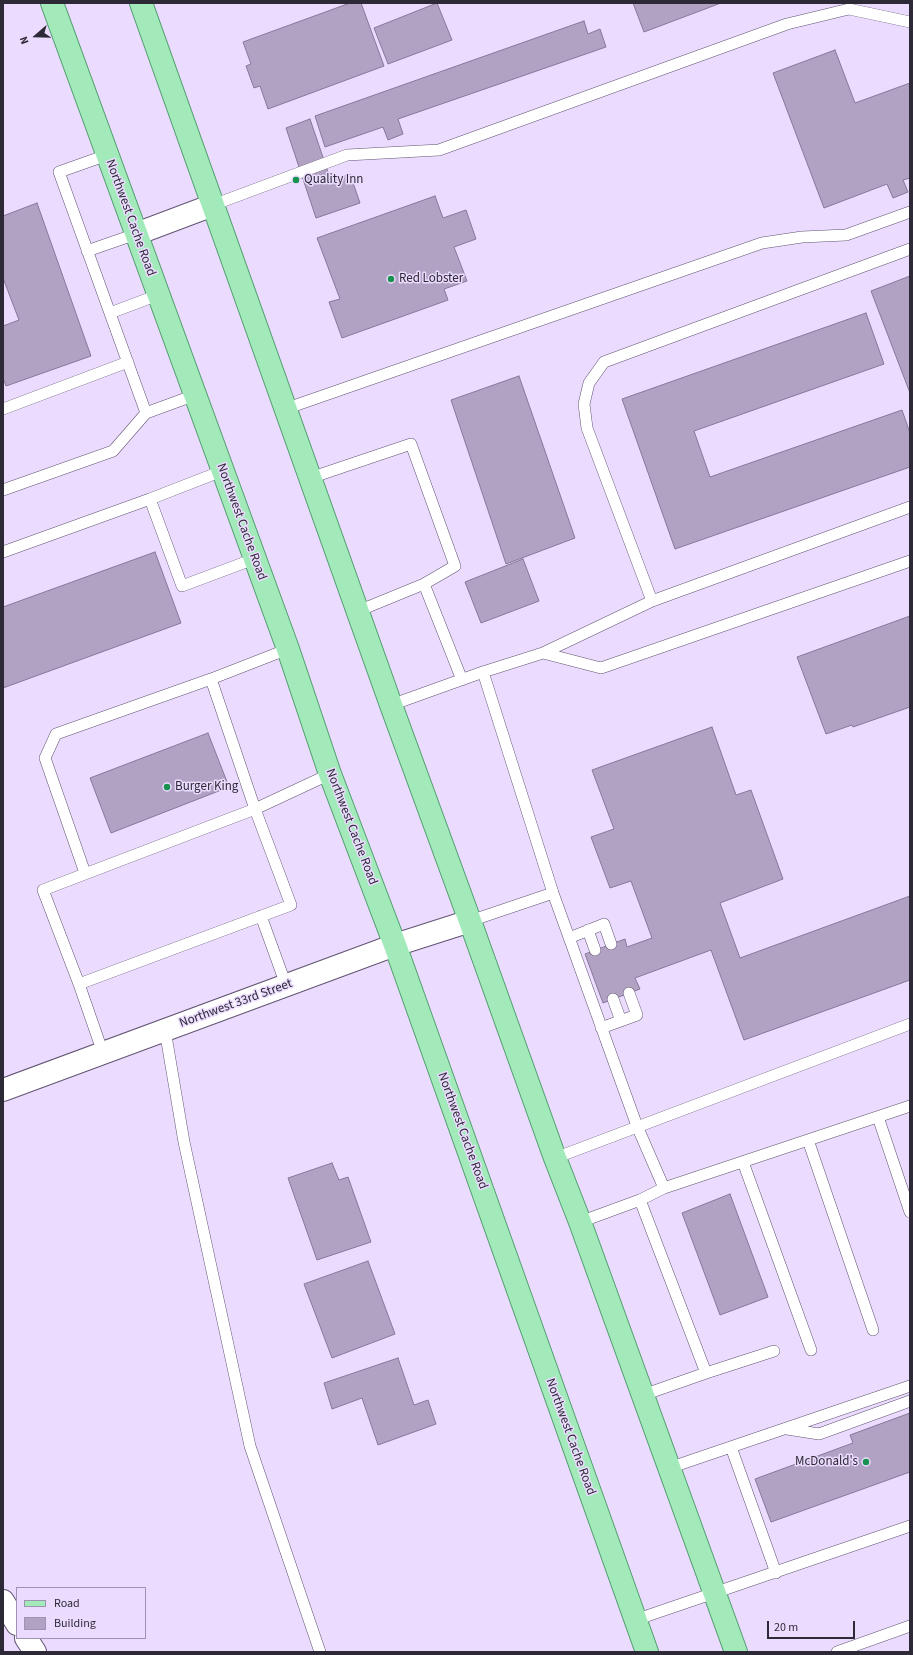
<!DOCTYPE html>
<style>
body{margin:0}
#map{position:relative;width:913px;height:1655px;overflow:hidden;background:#ebdcff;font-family:"Source Sans 3",sans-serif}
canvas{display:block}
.frame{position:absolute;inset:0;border:4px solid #2e2936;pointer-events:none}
.legend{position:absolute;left:16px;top:1587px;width:130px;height:52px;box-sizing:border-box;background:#ebdcff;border:1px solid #9f94af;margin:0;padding:5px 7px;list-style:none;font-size:12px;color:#2e2936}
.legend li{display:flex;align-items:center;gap:8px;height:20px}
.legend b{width:20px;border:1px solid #9f94af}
.north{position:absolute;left:16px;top:16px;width:40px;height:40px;-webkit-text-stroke:3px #ebdcff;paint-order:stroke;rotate:250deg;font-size:11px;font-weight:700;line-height:16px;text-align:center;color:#2e2936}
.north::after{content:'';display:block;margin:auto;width:14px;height:18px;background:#2e2936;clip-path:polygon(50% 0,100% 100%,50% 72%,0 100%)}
.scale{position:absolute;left:767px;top:1621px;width:88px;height:18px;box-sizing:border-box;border:2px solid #2e2936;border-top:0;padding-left:5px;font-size:12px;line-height:14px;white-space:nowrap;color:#2e2936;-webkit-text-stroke:3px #ebdcff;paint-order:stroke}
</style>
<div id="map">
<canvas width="913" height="1655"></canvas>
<div class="frame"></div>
<ul class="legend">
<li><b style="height:5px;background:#a3eabb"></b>Road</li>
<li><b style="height:11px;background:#b1a2c3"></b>Building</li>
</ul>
<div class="north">N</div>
<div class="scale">20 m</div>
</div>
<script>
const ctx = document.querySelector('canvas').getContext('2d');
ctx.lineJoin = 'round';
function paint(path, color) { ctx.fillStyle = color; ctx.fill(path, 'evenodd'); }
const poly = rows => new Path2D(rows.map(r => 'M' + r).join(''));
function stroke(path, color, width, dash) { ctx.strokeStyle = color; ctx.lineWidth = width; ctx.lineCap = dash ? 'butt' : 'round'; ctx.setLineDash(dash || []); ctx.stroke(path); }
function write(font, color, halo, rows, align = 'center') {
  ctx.font = font + ' "Source Sans 3",sans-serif'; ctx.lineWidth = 3; ctx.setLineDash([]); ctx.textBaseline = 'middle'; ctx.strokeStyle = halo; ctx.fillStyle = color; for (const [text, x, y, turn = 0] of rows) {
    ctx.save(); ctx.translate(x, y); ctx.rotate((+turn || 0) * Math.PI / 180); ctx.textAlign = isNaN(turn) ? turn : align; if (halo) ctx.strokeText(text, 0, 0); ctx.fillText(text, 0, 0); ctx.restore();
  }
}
const building = poly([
 [350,3,361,3,384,66,268,109,260,86,254,88,246,66,251,64,243,42,350,3],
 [437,3,452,40,388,64,374,28,437,3],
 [633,3,721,3,644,32,633,3],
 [584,21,588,34,600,29,606,47,398,119,403,134,388,140,383,127,325,147,315,116,584,21],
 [835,50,855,103,910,83,910,178,903,180,908,192,893,198,887,184,824,208,773,73,835,50],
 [310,119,331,181,350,174,360,203,316,218,286,128,310,119],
 [435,196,443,218,466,210,476,239,454,247,467,281,444,289,448,300,342,338,329,302,340,299,317,238,435,196],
 [37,203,91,356,6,386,3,378,3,326,19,320,3,278,3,216,37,203],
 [910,276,910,393,871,291,910,276],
 [866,313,884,364,694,431,710,477,902,410,910,433,910,467,675,549,622,399,866,313],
 [519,376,575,538,506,564,451,400,519,376],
 [155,552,181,623,3,688,3,607,155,552],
 [523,559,539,601,481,623,465,582,523,559],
 [910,616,910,707,853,727,852,725,826,734,797,657,910,616],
 [712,727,736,795,751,790,783,879,720,903,740,958,910,896,910,980,744,1040,711,950,635,978,640,989,603,1003,585,954,625,939,627,947,652,938,631,881,610,888,591,837,614,829,592,770,712,727],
 [208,733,229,787,111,833,90,778,208,733],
 [332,1163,339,1180,348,1177,371,1242,317,1260,288,1178,332,1163],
 [730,1194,768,1297,720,1315,682,1213,730,1194],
 [368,1261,395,1334,332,1358,304,1284,368,1261],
 [398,1358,414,1405,428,1400,436,1424,378,1445,362,1398,332,1409,324,1383,398,1358],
 [910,1413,910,1472,771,1522,755,1479,853,1443,850,1435,910,1413]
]);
const lane = poly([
 [107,155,59,172,146,413,195,395],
 [213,205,347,155,439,150,787,24,849,9,910,22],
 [87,251,136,234],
 [110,313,158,295],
 [3,409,128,362],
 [285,409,762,243,802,237,846,235,910,212],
 [310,478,411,444,455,566,424,584,462,680],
 [3,490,113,451,146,413],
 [150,499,222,471],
 [3,552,150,499,182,586,254,559],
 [652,601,587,428,584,404,589,383,604,362,910,249],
 [358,611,424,584],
 [288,649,211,679,255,809,43,890,79,984,291,905,255,809,330,774],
 [543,653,601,668,910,561],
 [483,672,553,893,637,1126,664,1188,640,1200],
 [391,705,483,672,543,653,652,601,910,507],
 [85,873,45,758,56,734,211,679],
 [261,916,286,985],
 [470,921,553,893],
 [588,930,595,950],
 [569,938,604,924,611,944],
 [79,984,103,1053],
 [613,999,621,1021],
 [601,1028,637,1015,629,993],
 [165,1030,184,1142,250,1446,320,1652],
 [878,1117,910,1212],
 [808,1140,873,1330],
 [555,1158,910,1024],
 [743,1162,811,1350],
 [664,1188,910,1106],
 [580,1222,640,1200,706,1373,643,1395],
 [706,1373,774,1351],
 [787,1429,819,1434,910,1401],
 [731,1447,776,1573],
 [669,1468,910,1386],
 [635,1620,910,1526],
 [837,1652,910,1626]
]);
const street = poly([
 [136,234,213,205],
 [3,1090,395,945,470,921],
 [3,1601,17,1624],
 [26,1638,35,1652]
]);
const primary = poly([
 [52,3,288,649,330,774,395,945,647,1652],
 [141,3,391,705,470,921,555,1158,580,1222,736,1652]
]);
const markers = [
 [296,180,4,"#17924f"],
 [391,279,4,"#17924f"],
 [167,787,4,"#17924f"],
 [866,1462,4,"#17924f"]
];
const poiNames = [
 ["Quality Inn",304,180],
 ["Red Lobster",399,279],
 ["Burger King",175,787],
 ["McDonald's",858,1462,"right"]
];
const streetNames = [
 ["Northwest Cache Road",130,218,70],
 ["Northwest Cache Road",241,522,70],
 ["Northwest Cache Road",351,827,69],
 ["Northwest 33rd Street",236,1004,-20],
 ["Northwest Cache Road",462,1131,70],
 ["Northwest Cache Road",570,1437,70]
];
paint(building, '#b1a2c3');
stroke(building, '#867898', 1);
stroke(lane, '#615471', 12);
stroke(street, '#615471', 24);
stroke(primary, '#529d6f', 24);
stroke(lane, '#fff', 11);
stroke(street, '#fff', 22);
stroke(primary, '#a3eabb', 22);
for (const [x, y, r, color] of markers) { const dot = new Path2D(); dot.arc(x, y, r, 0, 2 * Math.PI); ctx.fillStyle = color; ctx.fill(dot); stroke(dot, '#ebdcff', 1.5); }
write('13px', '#2e2936', '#ebdcff', poiNames, 'left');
write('13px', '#2e2936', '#ebdcff', streetNames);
</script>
